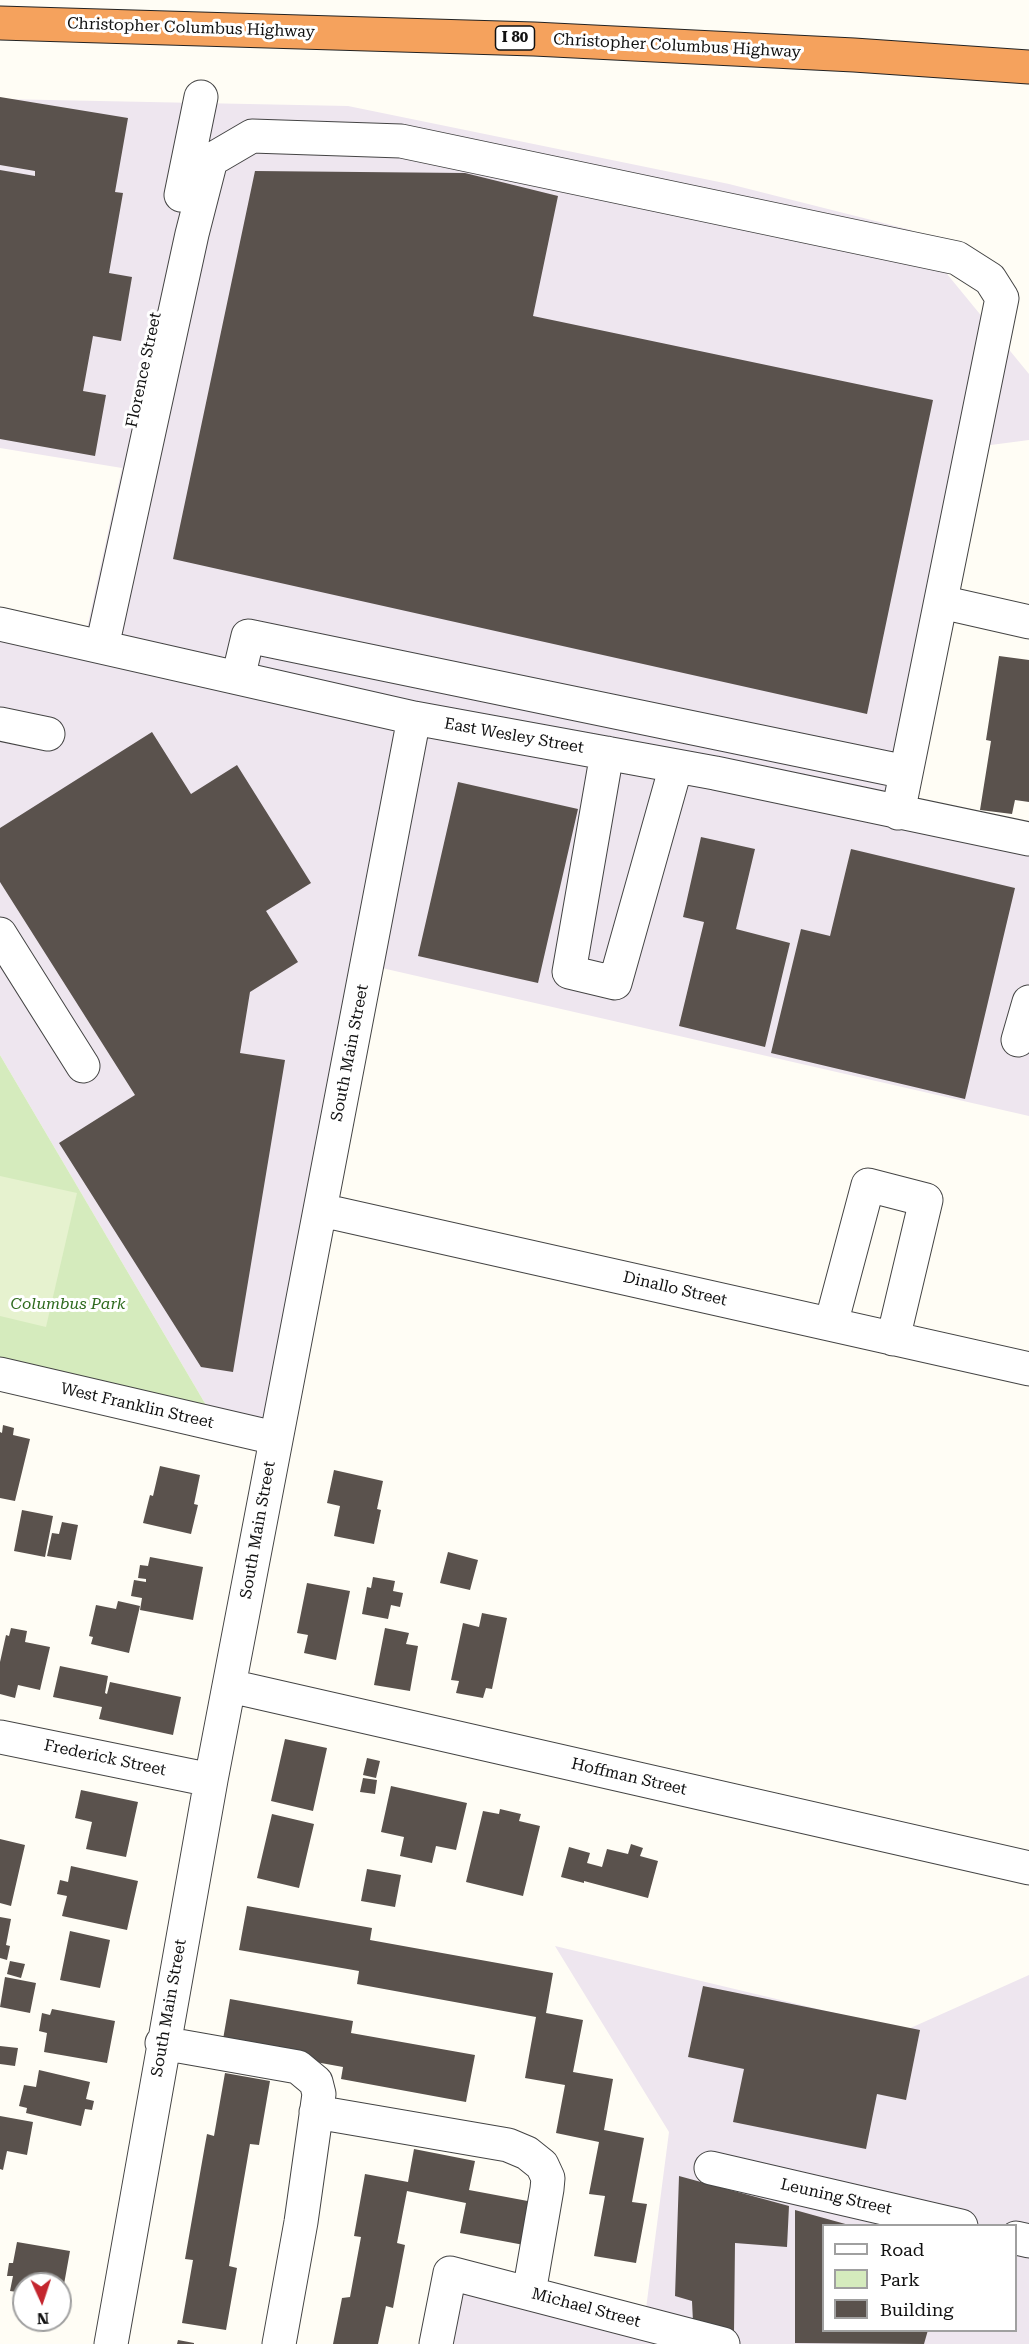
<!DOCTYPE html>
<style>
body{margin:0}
#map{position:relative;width:1029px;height:2344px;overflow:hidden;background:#fffdf5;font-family:"Roboto Serif",serif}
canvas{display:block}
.legend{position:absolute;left:822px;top:2224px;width:195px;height:108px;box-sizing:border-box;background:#fff;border:2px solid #a0a0a0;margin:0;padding:8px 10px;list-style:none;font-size:18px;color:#111}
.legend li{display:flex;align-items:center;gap:12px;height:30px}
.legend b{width:30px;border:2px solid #a0a0a0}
.north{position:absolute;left:12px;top:2272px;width:60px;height:60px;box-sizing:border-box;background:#fff;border:2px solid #a0a0a0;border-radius:50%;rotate:177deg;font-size:16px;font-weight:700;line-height:24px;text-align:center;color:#111}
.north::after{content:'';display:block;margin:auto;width:21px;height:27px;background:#c4262e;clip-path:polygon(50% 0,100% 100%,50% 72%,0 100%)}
</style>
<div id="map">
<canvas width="1029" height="2344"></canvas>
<ul class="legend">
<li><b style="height:8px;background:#fff"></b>Road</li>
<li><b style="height:16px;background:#d5ebbd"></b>Park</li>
<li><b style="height:16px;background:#5a524d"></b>Building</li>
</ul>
<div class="north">N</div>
</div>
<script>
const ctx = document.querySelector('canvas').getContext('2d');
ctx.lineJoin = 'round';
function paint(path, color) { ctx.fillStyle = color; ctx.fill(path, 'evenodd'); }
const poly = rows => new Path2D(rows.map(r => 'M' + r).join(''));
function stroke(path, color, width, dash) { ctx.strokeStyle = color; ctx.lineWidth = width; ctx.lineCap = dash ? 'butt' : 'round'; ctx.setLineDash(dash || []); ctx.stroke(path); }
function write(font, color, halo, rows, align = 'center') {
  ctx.font = font + ' "Roboto Serif",serif'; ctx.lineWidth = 6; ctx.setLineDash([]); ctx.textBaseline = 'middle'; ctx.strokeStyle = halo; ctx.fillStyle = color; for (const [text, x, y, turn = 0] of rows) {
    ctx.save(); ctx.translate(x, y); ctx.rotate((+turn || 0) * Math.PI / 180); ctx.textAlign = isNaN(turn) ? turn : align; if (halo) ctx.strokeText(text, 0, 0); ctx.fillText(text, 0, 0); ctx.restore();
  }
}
const industrial = poly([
 [0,99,348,106,729,184,911,230,1029,374,1029,440,960,449,883,810,1029,841,1029,1116,360,963,271,1420,206,1405,0,1055,0,624,84,642,122,468,0,448],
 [555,1946,906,2030,1029,1975,1029,2344,431,2344,441,2283,644,2324,669,2132],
 [824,2226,1016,2226,1016,2330,824,2330]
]);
const green = poly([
 [0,1055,206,1405,0,1359]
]);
const pitch = poly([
 [0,1176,77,1193,46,1327,0,1316]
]);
const building = poly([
 [0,97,128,118,115,192,123,193,109,273,132,277,121,341,93,336,83,391,106,395,95,456,0,439,0,170,35,176,35,171,0,165],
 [255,171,465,173,558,196,533,316,933,400,867,714,173,559],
 [999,656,1029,660,1029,802,1015,800,1012,814,980,810,991,741,986,740],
 [152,732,191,794,237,765,311,883,266,911,298,962,250,992,240,1053,285,1060,233,1372,201,1367,59,1143,135,1095,0,882,0,828],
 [458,782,578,809,538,983,418,956],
 [701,837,755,849,736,929,790,943,765,1047,679,1026,704,922,683,917],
 [851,849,1015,888,965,1099,771,1053,801,929,830,936],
 [3,1425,14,1428,13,1435,30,1439,15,1501,0,1498,0,1432,2,1433],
 [160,1466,200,1475,194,1504,198,1505,191,1534,143,1523,150,1495,153,1496],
 [334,1470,383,1481,377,1509,381,1510,374,1544,334,1536,340,1506,327,1503],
 [22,1510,53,1516,45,1557,14,1551],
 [62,1522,78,1525,71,1560,47,1556,52,1533,59,1534],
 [448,1552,478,1560,470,1590,440,1583],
 [150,1557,203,1567,193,1620,140,1610,142,1598,131,1596,134,1580,146,1582,146,1579,138,1578,140,1565,148,1566],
 [373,1577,395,1581,393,1591,403,1593,400,1607,391,1605,388,1619,362,1614,367,1587,371,1588],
 [307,1583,350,1591,336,1660,304,1653,308,1635,297,1633],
 [118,1601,140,1606,129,1653,91,1644,93,1637,89,1636,96,1605,116,1609],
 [482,1613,507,1618,492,1689,486,1688,483,1698,456,1693,459,1681,451,1680,463,1623,479,1627],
 [11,1628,27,1631,25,1642,50,1647,40,1690,18,1685,15,1698,0,1694,0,1662,6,1635,9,1636],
 [385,1628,409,1633,406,1644,418,1646,410,1691,374,1685],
 [60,1666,108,1676,105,1693,107,1694,110,1682,181,1697,173,1735,99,1719,102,1707,53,1697],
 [285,1739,327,1748,313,1811,271,1801],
 [367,1758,380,1761,376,1778,363,1775],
 [363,1778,377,1780,375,1794,360,1792],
 [391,1786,467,1803,456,1850,436,1846,432,1863,400,1856,404,1837,381,1832],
 [81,1790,138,1802,126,1857,86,1849,92,1822,75,1818],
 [500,1809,521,1814,519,1821,540,1826,523,1896,466,1882,483,1811,499,1814],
 [272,1814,314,1824,299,1888,257,1878],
 [0,1839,25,1845,11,1906,0,1903],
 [631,1844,643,1848,640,1856,658,1861,648,1898,584,1881,584,1883,561,1877,569,1847,590,1853,587,1863,602,1867,607,1849,628,1854],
 [71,1866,138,1881,127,1930,62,1916,67,1896,57,1894,60,1880,68,1882],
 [367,1869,401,1875,395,1907,361,1901],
 [247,1906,372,1928,370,1940,553,1973,546,2013,583,2020,573,2072,613,2079,604,2130,644,2138,632,2202,647,2204,636,2263,594,2256,605,2196,589,2194,599,2142,556,2133,565,2085,525,2078,536,2017,357,1984,359,1971,239,1950],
 [0,1917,11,1919,6,1945,10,1946,7,1960,0,1958],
 [70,1931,110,1940,100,1988,60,1980],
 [10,1961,25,1964,21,1978,7,1974],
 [5,1977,36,1983,30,2013,0,2007],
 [703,1986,920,2030,906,2100,877,2094,866,2149,733,2122,744,2069,688,2057],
 [230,1999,353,2021,351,2033,475,2055,466,2102,341,2079,343,2067,222,2045],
 [52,2009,115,2021,107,2063,44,2052,47,2033,39,2031,42,2013,50,2015],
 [0,2046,18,2048,15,2066,0,2064],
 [39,2070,90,2082,86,2099,94,2101,92,2110,85,2109,81,2126,26,2113,27,2108,19,2106,24,2085,36,2087],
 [225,2073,270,2081,259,2145,250,2144,229,2266,237,2268,226,2330,182,2323,193,2260,185,2259,205,2145,207,2134,214,2136],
 [0,2116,33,2122,27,2155,7,2151,3,2170,0,2169],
 [414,2149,475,2161,469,2190,533,2202,524,2245,460,2233,466,2203,407,2191,397,2243,405,2245,393,2308,386,2306,378,2344,333,2344,342,2298,350,2297,361,2237,354,2236,365,2174,408,2182],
 [679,2176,789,2206,787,2247,735,2243,734,2332,693,2322,692,2301,675,2296],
 [795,2210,849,2225,824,2226,824,2330,928,2330,924,2344,795,2343],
 [17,2242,70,2251,61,2301,60,2284,24,2284,24,2293,10,2291,13,2276,7,2276,9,2263,13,2263],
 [178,2340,194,2343,194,2344,177,2344]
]);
const minor = poly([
 [181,195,201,97],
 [941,602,1029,622],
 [0,624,414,718,715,773,1029,839],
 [102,647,192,234,211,160,252,136,401,141,957,258,990,279,1002,298,898,813],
 [238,678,248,636,906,772],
 [0,724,48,734],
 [607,753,569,972,615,983,676,766],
 [0,934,83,1066],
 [1018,1040,1029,1002],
 [321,1210,1029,1369],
 [831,1324,868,1185,926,1200,893,1339],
 [0,1374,275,1438],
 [230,1686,1029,1868],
 [0,1737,211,1780],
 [162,2043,298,2067,316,2082,319,2094,301,2222,279,2344],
 [316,2112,508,2145,527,2153,542,2165,548,2178,547,2189,529,2293],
 [711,2168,961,2226],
 [1016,2238,1029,2241],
 [111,2344,211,1780,414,718],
 [436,2344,450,2273,723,2344]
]);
const highway = poly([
 [0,23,534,39,854,55,1029,67]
]);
const shields = [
 [515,38,39]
];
const shieldNames = [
 ["I 80",515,38]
];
const streetNames = [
 ["Christopher Columbus Highway",191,28,2],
 ["Christopher Columbus Highway",677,46,3],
 ["Florence Street",144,370,-78],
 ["East Wesley Street",514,736,10],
 ["South Main Street",350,1053,-79],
 ["Dinallo Street",675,1289,13],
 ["West Franklin Street",137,1406,13],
 ["South Main Street",258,1530,-80],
 ["Frederick Street",105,1758,12],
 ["Hoffman Street",629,1777,13],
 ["South Main Street",169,2008,-80],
 ["Leuning Street",836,2197,13],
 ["Michael Street",586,2308,15]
];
const parkNames = [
 ["Columbus Park",68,1304]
];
paint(industrial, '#eee6ef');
paint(green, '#d5ebbd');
paint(pitch, '#e6f2cf');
paint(building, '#5a524d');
stroke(minor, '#444', 35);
stroke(highway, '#222', 35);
stroke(minor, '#fff', 33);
stroke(highway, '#f5a25d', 33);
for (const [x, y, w] of shields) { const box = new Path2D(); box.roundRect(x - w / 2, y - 12, w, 24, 4.5); ctx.fillStyle = '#fff'; ctx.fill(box); stroke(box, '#111', 1.5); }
write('bold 15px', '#111', null, shieldNames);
write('16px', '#111', '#fff', streetNames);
write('italic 16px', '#2f6b1f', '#fff', parkNames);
</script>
